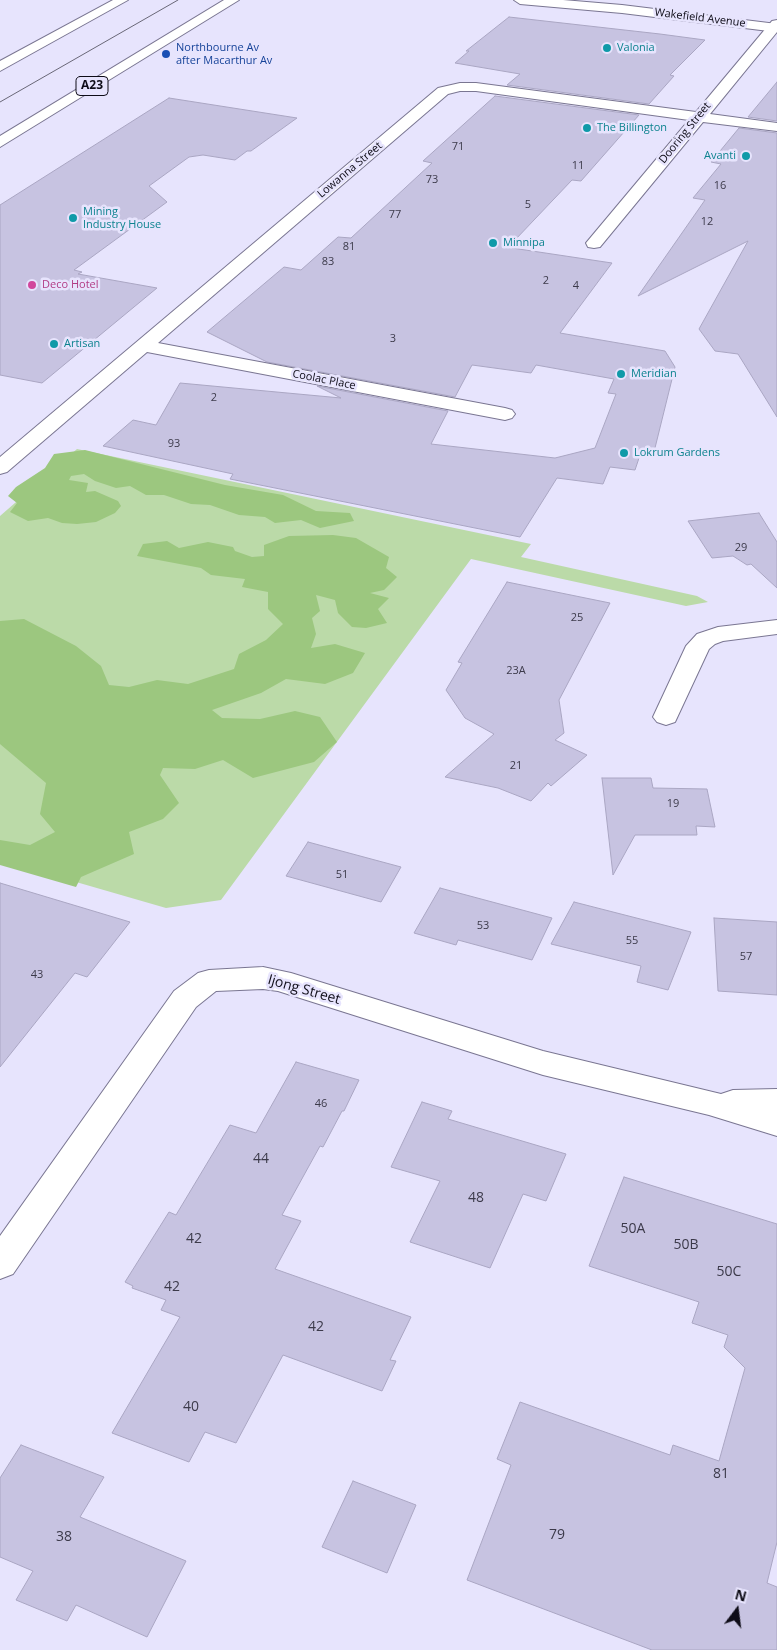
<!DOCTYPE html>
<style>
body{margin:0}
#map{position:relative;width:777px;height:1650px;overflow:hidden;background:#e7e4fd;font-family:"Open Sans",sans-serif}
canvas{display:block}
.north{position:absolute;left:712px;top:1585px;width:50px;height:50px;-webkit-text-stroke:4px #e7e4fd;paint-order:stroke;rotate:15deg;font-size:14px;font-weight:700;line-height:20px;text-align:center;color:#0e0c17}
.north::after{content:'';display:block;margin:auto;width:18px;height:22px;background:#0e0c17;clip-path:polygon(50% 0,100% 100%,50% 72%,0 100%)}
</style>
<div id="map">
<canvas width="777" height="1650"></canvas>
<div class="north">N</div>
</div>
<script>
const ctx = document.querySelector('canvas').getContext('2d');
ctx.lineJoin = 'round';
function paint(path, color) { ctx.fillStyle = color; ctx.fill(path, 'evenodd'); }
const poly = rows => new Path2D(rows.map(r => 'M' + r).join(''));
function stroke(path, color, width, dash) { ctx.strokeStyle = color; ctx.lineWidth = width; ctx.lineCap = dash ? 'butt' : 'round'; ctx.setLineDash(dash || []); ctx.stroke(path); }
function write(font, color, halo, rows, align = 'center') {
  ctx.font = font + ' "Open Sans",sans-serif'; ctx.lineWidth = 5; ctx.setLineDash([]); ctx.textBaseline = 'middle'; ctx.strokeStyle = halo; ctx.fillStyle = color; for (const [text, x, y, turn = 0] of rows) {
    ctx.save(); ctx.translate(x, y); ctx.rotate((+turn || 0) * Math.PI / 180); ctx.textAlign = isNaN(turn) ? turn : align; if (halo) ctx.strokeText(text, 0, 0); ctx.fillText(text, 0, 0); ctx.restore();
  }
}
const green = poly([
 [77,449,531,544,521,557,697,596,708,602,686,606,471,559,221,900,166,908,0,860,0,516]
]);
const forest = poly([
 [85,450,225,485,283,495,316,511,350,513,354,521,320,528,301,520,275,523,265,517,239,515,210,505,191,504,164,495,146,495,130,486,116,488,95,481,84,474,71,476,69,480,88,483,86,492,95,491,118,501,121,506,115,513,96,522,77,524,62,523,48,518,28,521,10,512,17,503,8,496,16,487,45,468,54,454],
 [333,535,356,538,389,557,386,568,397,577,384,590,370,593,389,598,378,609,387,623,366,628,352,627,338,613,335,600,316,595,320,611,312,618,316,634,311,648,335,644,365,653,353,673,325,684,286,679,261,693,212,710,222,718,260,719,295,711,320,717,337,742,314,762,253,778,223,760,195,769,163,768,160,775,179,803,163,819,129,832,134,854,81,877,76,887,0,865,0,840,30,845,55,832,40,814,46,783,0,744,0,621,24,619,76,646,101,666,109,685,129,687,157,680,188,684,234,669,239,654,266,640,283,624,268,609,268,592,242,587,245,579,211,575,201,568,137,556,143,544,167,541,179,548,208,542,233,547,235,551,252,557,264,556,264,545,289,536]
]);
const building = poly([
 [509,17,660,34,705,40,670,75,674,76,649,104,507,85,520,74,455,63,469,51,466,51,509,17],
 [777,82,777,121,748,117,777,82],
 [495,96,639,115,581,181,572,180,515,240,519,240,512,248,612,263,560,333,665,351,675,367,653,456,640,455,635,470,610,467,603,484,557,478,520,537,230,479,233,474,103,446,133,420,156,425,180,383,341,398,317,386,448,411,431,444,555,458,595,448,616,394,608,393,614,379,536,365,531,373,472,365,455,397,267,362,207,332,284,267,301,270,338,237,351,238,432,163,423,161,495,96],
 [169,98,297,118,251,151,247,151,235,160,203,155,189,157,149,186,167,202,74,270,82,272,78,274,157,288,42,383,0,375,0,205,169,98],
 [739,128,777,133,777,417,738,354,715,351,699,329,748,241,638,296,705,200,693,198,721,164,711,162,739,128],
 [759,513,777,542,777,588,751,564,747,565,733,556,712,558,688,521,759,513],
 [507,582,610,603,559,700,564,733,555,740,587,755,551,786,548,783,531,801,498,788,445,777,494,734,465,718,446,690,462,663,458,662,507,582],
 [602,778,651,778,653,788,707,789,715,827,696,826,697,835,635,835,613,875,602,778],
 [308,842,401,867,381,902,286,876,308,842],
 [0,883,130,922,87,977,75,973,0,1067,0,883],
 [440,888,552,918,532,960,458,940,456,945,414,933,440,888],
 [574,902,691,932,668,990,637,982,641,966,551,944,574,902],
 [714,918,777,922,777,995,718,991,714,918],
 [296,1062,359,1080,344,1111,342,1111,323,1147,320,1146,282,1215,301,1221,275,1269,411,1317,390,1360,396,1361,382,1391,283,1355,236,1443,205,1432,189,1462,112,1433,180,1317,161,1310,166,1300,132,1288,133,1286,125,1282,169,1212,176,1215,230,1125,256,1133,296,1062],
 [422,1102,452,1111,448,1119,566,1154,546,1201,523,1194,490,1268,410,1242,440,1181,391,1167,422,1102],
 [624,1177,777,1224,777,1542,767,1583,777,1587,777,1650,652,1650,467,1580,511,1465,497,1459,520,1402,670,1455,673,1445,719,1461,745,1368,724,1347,728,1335,692,1323,699,1302,589,1266,624,1177],
 [21,1445,104,1477,80,1517,186,1561,147,1637,76,1605,67,1621,16,1600,33,1571,0,1557,0,1478,21,1445],
 [353,1481,416,1505,387,1573,322,1547,353,1481]
]);
const minor = poly([
 [777,20,777,32,710,114,777,123,777,131,703,122,600,247,594,248,588,247,586,243,689,120,476,91,460,91,448,94,158,343,505,408,512,410,515,414,512,418,505,420,147,352,7,472,0,474,0,457,438,88,460,83,476,83,696,112,772,21,777,20],
 [777,620,777,634,723,641,715,644,709,649,675,722,666,725,657,722,653,717,686,646,697,634,718,627,777,620],
 [263,967,291,973,543,1051,721,1094,733,1090,777,1089,777,1136,709,1115,543,1075,278,991,263,989,216,991,196,1007,13,1274,0,1279,0,1236,174,991,198,973,209,970,263,967]
]);
const secondary = poly([
 [514,0,563,0,622,5,777,24,777,32,622,13,520,4,514,0]
]);
const trunk = poly([
 [113,0,128,0,0,71,0,61,113,0],
 [224,0,239,0,0,147,0,136,224,0]
]);
const tram = poly([
 [0,102,178,0]
]);
const markers = [
 [607,48,5,"#0f9aa8"],
 [166,54,5,"#1a4fb4"],
 [587,128,5,"#0f9aa8"],
 [746,156,5,"#0f9aa8"],
 [73,218,5,"#0f9aa8"],
 [493,243,5,"#0f9aa8"],
 [32,285,5,"#d1479c"],
 [54,344,5,"#0f9aa8"],
 [621,374,5,"#0f9aa8"],
 [624,453,5,"#0f9aa8"]
];
const farStreetnames = [
 ["Wakefield Avenue",700,18,7],
 ["Dooring Street",685,133,-51],
 ["Lowanna Street",350,170,-40],
 ["Coolac Place",324,380,11]
];
const farTransitnames = [
 ["Northbourne Av",176,48],
 ["after Macarthur Av",176,61]
];
const farCulturenames = [
 ["Valonia",617,48],
 ["The Billington",597,128],
 ["Avanti",736,156,"right"],
 ["Mining",83,212],
 ["Industry House",83,225],
 ["Minnipa",503,243],
 ["Artisan",64,344],
 ["Meridian",631,374],
 ["Lokrum Gardens",634,453]
];
const numberNames = [
 ["71",458,147],
 ["11",578,166],
 ["73",432,180],
 ["16",720,186],
 ["5",528,205],
 ["77",395,215],
 ["12",707,222],
 ["81",349,247],
 ["83",328,262],
 ["2",546,281],
 ["4",576,286],
 ["3",393,339],
 ["2",214,398],
 ["93",174,444],
 ["29",741,548],
 ["25",577,618],
 ["23A",516,671],
 ["21",516,766],
 ["19",673,804],
 ["51",342,875],
 ["53",483,926],
 ["55",632,941],
 ["57",746,957],
 ["43",37,975],
 ["46",321,1104]
];
const farHotelnames = [
 ["Deco Hotel",42,285]
];
const shields = [
 [92,86,32]
];
const shieldNames = [
 ["A23",92,86]
];
const streetNames = [
 ["Ijong Street",304,990,16]
];
const nearNumbernames = [
 ["44",261,1159],
 ["48",476,1198],
 ["50A",633,1229],
 ["42",194,1239],
 ["50B",686,1245],
 ["50C",729,1272],
 ["42",172,1287],
 ["42",316,1327],
 ["40",191,1407],
 ["81",721,1474],
 ["79",557,1535],
 ["38",64,1537]
];
paint(green, '#bbdaa8');
paint(forest, '#9cc77f');
paint(building, '#c7c3e1');
stroke(building, '#aaa6c3', 1);
stroke(minor, '#7a7692', 2);
stroke(secondary, '#7a7692', 2);
stroke(trunk, '#7a7692', 2);
paint(minor, '#fff');
paint(secondary, '#fff');
paint(trunk, '#fff');
stroke(tram, '#696777', 1);
for (const [x, y, r, color] of markers) { const dot = new Path2D(); dot.arc(x, y, r, 0, 2 * Math.PI); ctx.fillStyle = color; ctx.fill(dot); stroke(dot, '#e7e4fd', 2); }
write('11px', '#0e0c17', '#e7e4fd', farStreetnames);
write('11px', '#164399', '#e7e4fd', farTransitnames, 'left');
write('11px', '#0d838f', '#e7e4fd', farCulturenames, 'left');
write('11px', '#3c3a4a', null, numberNames);
write('11px', '#b23c85', '#e7e4fd', farHotelnames, 'left');
for (const [x, y, w] of shields) { const box = new Path2D(); box.roundRect(x - w / 2, y - 9.5, w, 19, 4); ctx.fillStyle = '#e7e4fd'; ctx.fill(box); stroke(box, '#0e0c17', 1); }
write('bold 12px', '#0e0c17', null, shieldNames);
write('14px', '#0e0c17', '#e7e4fd', streetNames);
write('14px', '#3c3a4a', null, nearNumbernames);
</script>
